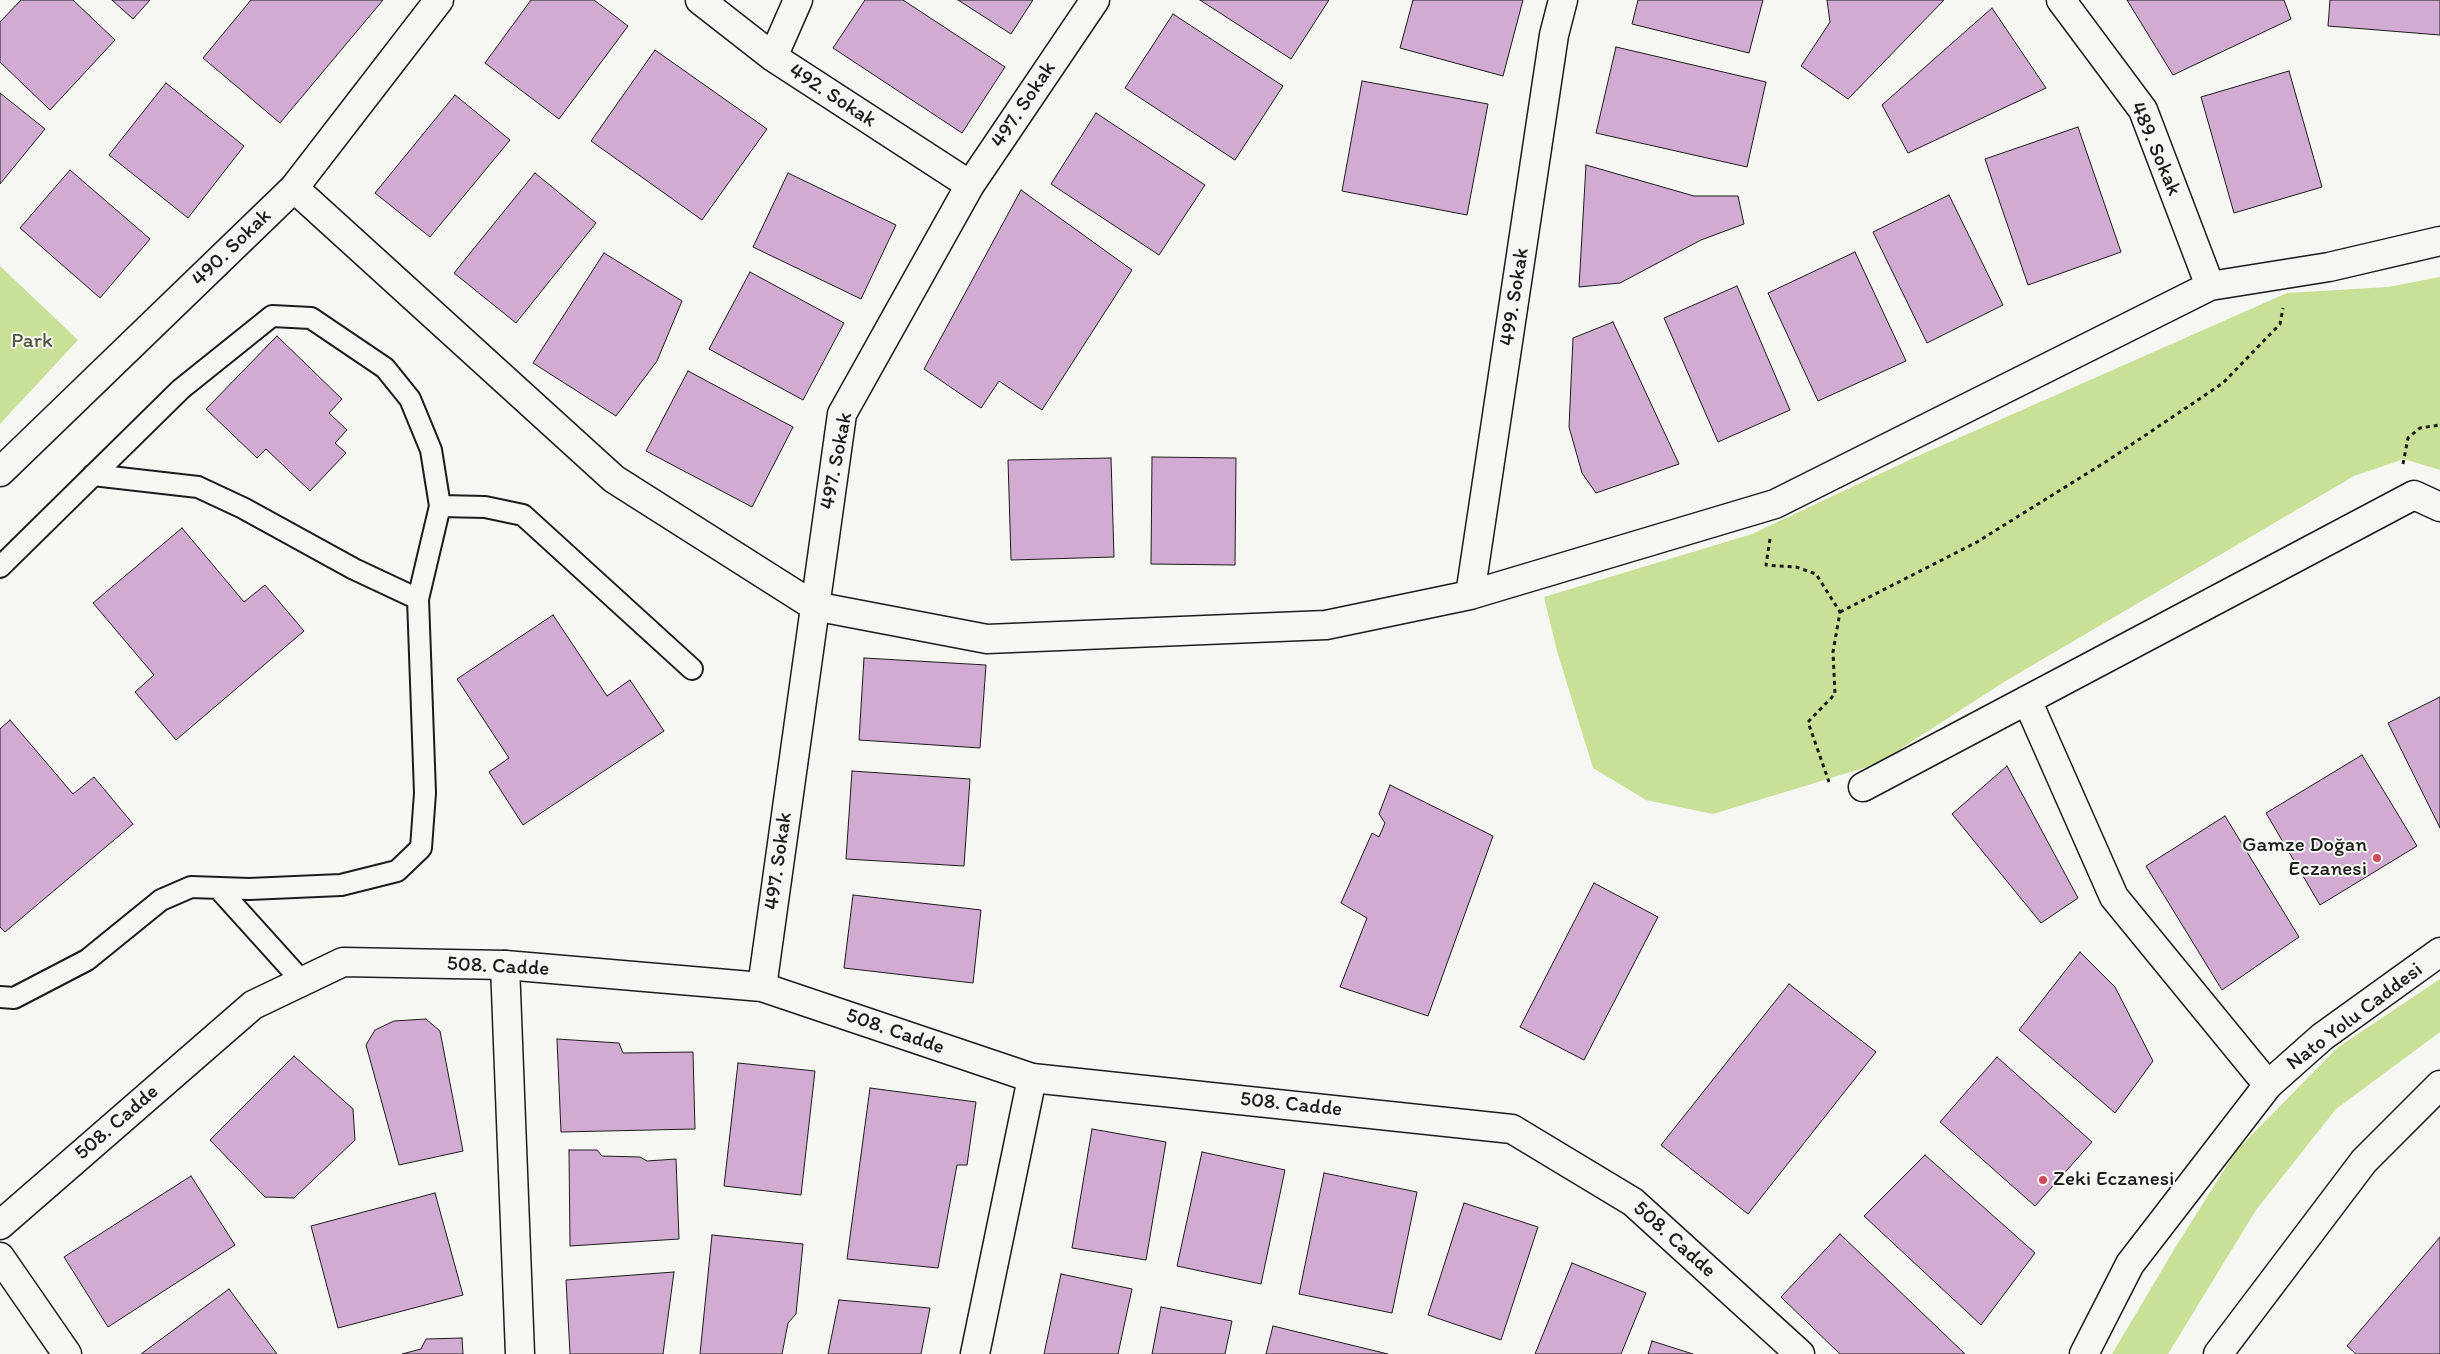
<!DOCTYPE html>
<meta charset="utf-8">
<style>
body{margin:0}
canvas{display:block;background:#f6f6f2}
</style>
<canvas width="2440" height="1354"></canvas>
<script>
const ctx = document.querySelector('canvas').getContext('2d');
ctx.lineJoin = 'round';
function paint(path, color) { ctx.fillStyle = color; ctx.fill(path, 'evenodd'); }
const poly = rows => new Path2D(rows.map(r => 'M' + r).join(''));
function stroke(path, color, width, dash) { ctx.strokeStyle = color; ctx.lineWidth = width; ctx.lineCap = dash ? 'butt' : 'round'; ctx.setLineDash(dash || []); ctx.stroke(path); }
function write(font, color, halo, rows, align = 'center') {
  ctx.font = font + ' Itim,sans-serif'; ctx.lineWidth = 4; ctx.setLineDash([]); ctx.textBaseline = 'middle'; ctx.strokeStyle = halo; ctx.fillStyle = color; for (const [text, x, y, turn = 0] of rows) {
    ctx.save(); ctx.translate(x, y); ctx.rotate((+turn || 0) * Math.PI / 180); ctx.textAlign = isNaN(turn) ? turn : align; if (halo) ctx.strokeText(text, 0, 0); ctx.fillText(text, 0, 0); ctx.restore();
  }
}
const green = poly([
 [0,266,78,340,0,424],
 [2440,277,2440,470,2404,459,2354,476,2004,682,1877,764,1713,814,1646,800,1593,768,1557,651,1544,597,1752,534,1918,456,2287,293,2388,287],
 [2440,979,2440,1032,2336,1109,2256,1210,2168,1354,2112,1354,2175,1248,2236,1151,2337,1048]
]);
const building = poly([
 [21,0,73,0,115,40,50,110,0,62,0,22,21,0],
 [112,0,150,0,133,19,112,0],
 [251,0,383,0,280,123,203,58,251,0],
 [531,0,594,0,628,26,559,119,485,63,531,0],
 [865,0,903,0,1005,67,962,133,833,48,865,0],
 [958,0,1033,0,1011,34,958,0],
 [1200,0,1329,0,1291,59,1200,0],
 [1413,0,1523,0,1503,76,1400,48,1413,0],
 [1638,0,1763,0,1749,53,1632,24,1638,0],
 [1827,0,1944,0,1848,99,1801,66,1830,22,1827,0],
 [2127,0,2284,0,2291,19,2173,75,2127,0],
 [2330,0,2440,0,2440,35,2328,26,2330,0],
 [1992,8,2046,88,1908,153,1882,105,1992,8],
 [1173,14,1283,86,1235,160,1125,88,1173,14],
 [1616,47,1766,82,1747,167,1596,133,1616,47],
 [655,50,767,129,702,220,591,141,655,50],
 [2289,71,2322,187,2234,213,2201,97,2289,71],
 [1362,81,1488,104,1467,215,1342,191,1362,81],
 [166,83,244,146,188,218,109,155,166,83],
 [0,93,45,129,0,184,0,93],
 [455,95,510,140,430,237,375,193,455,95],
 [1096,113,1205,185,1159,255,1051,184,1096,113],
 [2078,127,2121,252,2028,285,1985,159,2078,127],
 [1586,165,1694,196,1738,196,1744,224,1701,240,1620,283,1579,287,1586,165],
 [70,170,150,239,100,298,20,228,70,170],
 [535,173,596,223,516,323,454,273,535,173],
 [788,173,896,225,861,299,753,247,788,173],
 [1021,190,1132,270,1042,410,999,381,981,408,924,369,1021,190],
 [1949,195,2003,305,1927,343,1873,232,1949,195],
 [1855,252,1906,361,1818,401,1768,293,1855,252],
 [604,253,682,301,657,361,616,416,533,363,604,253],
 [750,272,844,323,803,400,709,349,750,272],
 [1737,286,1790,410,1718,442,1664,318,1737,286],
 [1613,322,1679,464,1596,493,1582,473,1569,427,1573,338,1613,322],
 [277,336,342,399,329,413,347,430,335,443,346,453,310,491,266,449,257,458,206,409,277,336],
 [688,371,793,427,752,507,646,451,688,371],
 [1152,457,1236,458,1235,565,1151,564,1152,457],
 [1111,458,1114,557,1011,560,1008,460,1111,458],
 [182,528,244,602,265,585,304,631,176,740,135,692,154,675,93,603,182,528],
 [553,615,607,696,630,680,664,731,523,825,489,772,509,758,457,679,553,615],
 [864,658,986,665,980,748,859,740,864,658],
 [2440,697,2440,828,2388,723,2440,697],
 [10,720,73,794,94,777,133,824,5,932,0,927,0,729,10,720],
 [2362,755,2417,846,2320,905,2266,813,2362,755],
 [2007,766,2078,898,2041,923,1952,814,2007,766],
 [852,771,970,779,964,866,846,859,852,771],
 [1390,785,1493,836,1428,1016,1340,987,1367,918,1341,903,1372,833,1379,837,1385,823,1379,814,1390,785],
 [2225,816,2299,937,2222,990,2146,866,2225,816],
 [1594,883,1658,917,1584,1060,1520,1027,1594,883],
 [853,895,981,910,973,983,844,968,853,895],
 [2080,952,2115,987,2153,1061,2115,1113,2019,1030,2080,952],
 [1789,984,1876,1052,1748,1214,1661,1145,1789,984],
 [426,1019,440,1031,463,1151,399,1165,366,1045,375,1030,394,1021,426,1019],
 [557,1039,619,1043,623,1053,693,1052,695,1129,561,1132,557,1039],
 [294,1056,353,1109,355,1140,294,1198,265,1197,210,1140,294,1056],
 [1997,1057,2092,1142,2035,1206,1940,1122,1997,1057],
 [738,1063,815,1071,801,1195,724,1186,738,1063],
 [870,1088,976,1102,967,1165,957,1165,938,1268,847,1259,870,1088],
 [1092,1129,1166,1142,1146,1260,1072,1248,1092,1129],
 [569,1150,597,1150,602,1156,640,1157,647,1161,676,1159,679,1239,570,1246,569,1150],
 [1202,1152,1285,1170,1261,1284,1177,1266,1202,1152],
 [1925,1155,2035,1253,1981,1325,1864,1216,1925,1155],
 [1324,1173,1417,1192,1392,1313,1299,1294,1324,1173],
 [191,1176,235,1245,108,1327,64,1257,191,1176],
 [435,1193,463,1295,338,1328,311,1226,435,1193],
 [1464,1203,1538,1227,1501,1340,1428,1315,1464,1203],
 [1840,1234,1965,1354,1840,1354,1781,1297,1840,1234],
 [712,1235,803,1244,796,1314,788,1323,782,1354,700,1354,712,1235],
 [2440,1237,2440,1354,2356,1354,2347,1346,2440,1237],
 [1572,1263,1646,1293,1621,1354,1535,1354,1572,1263],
 [674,1272,663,1354,570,1354,566,1280,674,1272],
 [1061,1274,1132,1289,1118,1354,1044,1354,1061,1274],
 [229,1289,277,1354,141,1354,229,1289],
 [839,1300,930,1308,921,1354,828,1354,839,1300],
 [1161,1307,1232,1321,1225,1354,1152,1354,1161,1307],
 [1273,1326,1388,1354,1266,1354,1273,1326],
 [462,1338,463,1354,402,1354,421,1349,426,1339,462,1338],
 [1652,1341,1693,1354,1648,1354,1652,1341]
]);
const path = poly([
 [2403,464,2408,438,2420,428,2440,425],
 [1770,539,1766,565,1796,567,1816,574,1840,612,1833,652,1835,694,1808,722,1829,782],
 [1840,612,1977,542,2107,461,2223,383,2280,324,2283,308]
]);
const service = poly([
 [93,475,198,487,243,508,354,569,418,599],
 [440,506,485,507,523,515,692,669],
 [0,567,181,389,272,316,311,318,385,368,410,399,431,450,440,506,418,599,425,793,421,848,397,871,341,885,249,889,191,887,161,900,87,960,14,998,0,997],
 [218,888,301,980]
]);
const minor = poly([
 [700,0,773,57,970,185],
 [2061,0,2143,110,2210,286],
 [773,57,798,0],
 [294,188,614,479,814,606,987,639,1326,625,1470,595,1775,504,2210,286,2329,267,2440,241],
 [0,472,294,188,439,0],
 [1470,595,1554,35,1563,0],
 [2027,700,2114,897,2268,1085],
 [1863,787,2414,495,2440,507],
 [505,965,520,1354],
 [762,987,842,414,970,185,1095,0],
 [0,1257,67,1354],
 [975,1354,1032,1078]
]);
const tertiary = poly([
 [0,1225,253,1005,343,962,505,965,762,987,1032,1078,1512,1129,1633,1202,1800,1354]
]);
const secondary = poly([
 [2084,1354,2130,1264,2268,1085,2322,1037,2440,952],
 [2218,1354,2364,1161,2440,1085]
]);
const markers = [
 [2377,858,5,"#d1495b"],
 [2043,1180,5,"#d1495b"]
];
const streetNames = [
 ["492. Sokak",832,96,33],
 ["497. Sokak",1024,105,-56],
 ["489. Sokak",2155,149,67],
 ["490. Sokak",232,248,-44],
 ["499. Sokak",1515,297,-81],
 ["497. Sokak",837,461,-79],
 ["497. Sokak",779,861,-82],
 ["508. Cadde",498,967,3],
 ["Nato Yolu Caddesi",2355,1017,-37],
 ["508. Cadde",895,1032,19],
 ["508. Cadde",1291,1105,6],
 ["508. Cadde",117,1123,-41],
 ["508. Cadde",1674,1240,42]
];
const parkNames = [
 ["Park",32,342]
];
const poiNames = [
 ["Gamze Doğan",2367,846],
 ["Eczanesi",2367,870],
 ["Zeki Eczanesi",2053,1180,"left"]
];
paint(green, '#c9e197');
paint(building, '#d2abd2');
stroke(building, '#1c1c1c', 1);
stroke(service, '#1c1c1c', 24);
stroke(minor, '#1c1c1c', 31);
stroke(tertiary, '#1c1c1c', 31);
stroke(secondary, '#1c1c1c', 31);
stroke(path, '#1c1c1c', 3, [4, 4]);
stroke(service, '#f6f6f2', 20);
stroke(minor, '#f6f6f2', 28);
stroke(tertiary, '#f6f6f2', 28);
stroke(secondary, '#f6f6f2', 28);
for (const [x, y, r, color] of markers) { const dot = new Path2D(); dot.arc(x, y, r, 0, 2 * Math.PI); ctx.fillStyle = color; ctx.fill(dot); stroke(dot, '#f6f6f2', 2); }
write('21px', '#1c1c1c', '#f6f6f2', streetNames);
write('21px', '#505741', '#f6f6f2', parkNames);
write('21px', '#1c1c1c', '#f6f6f2', poiNames, 'right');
</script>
